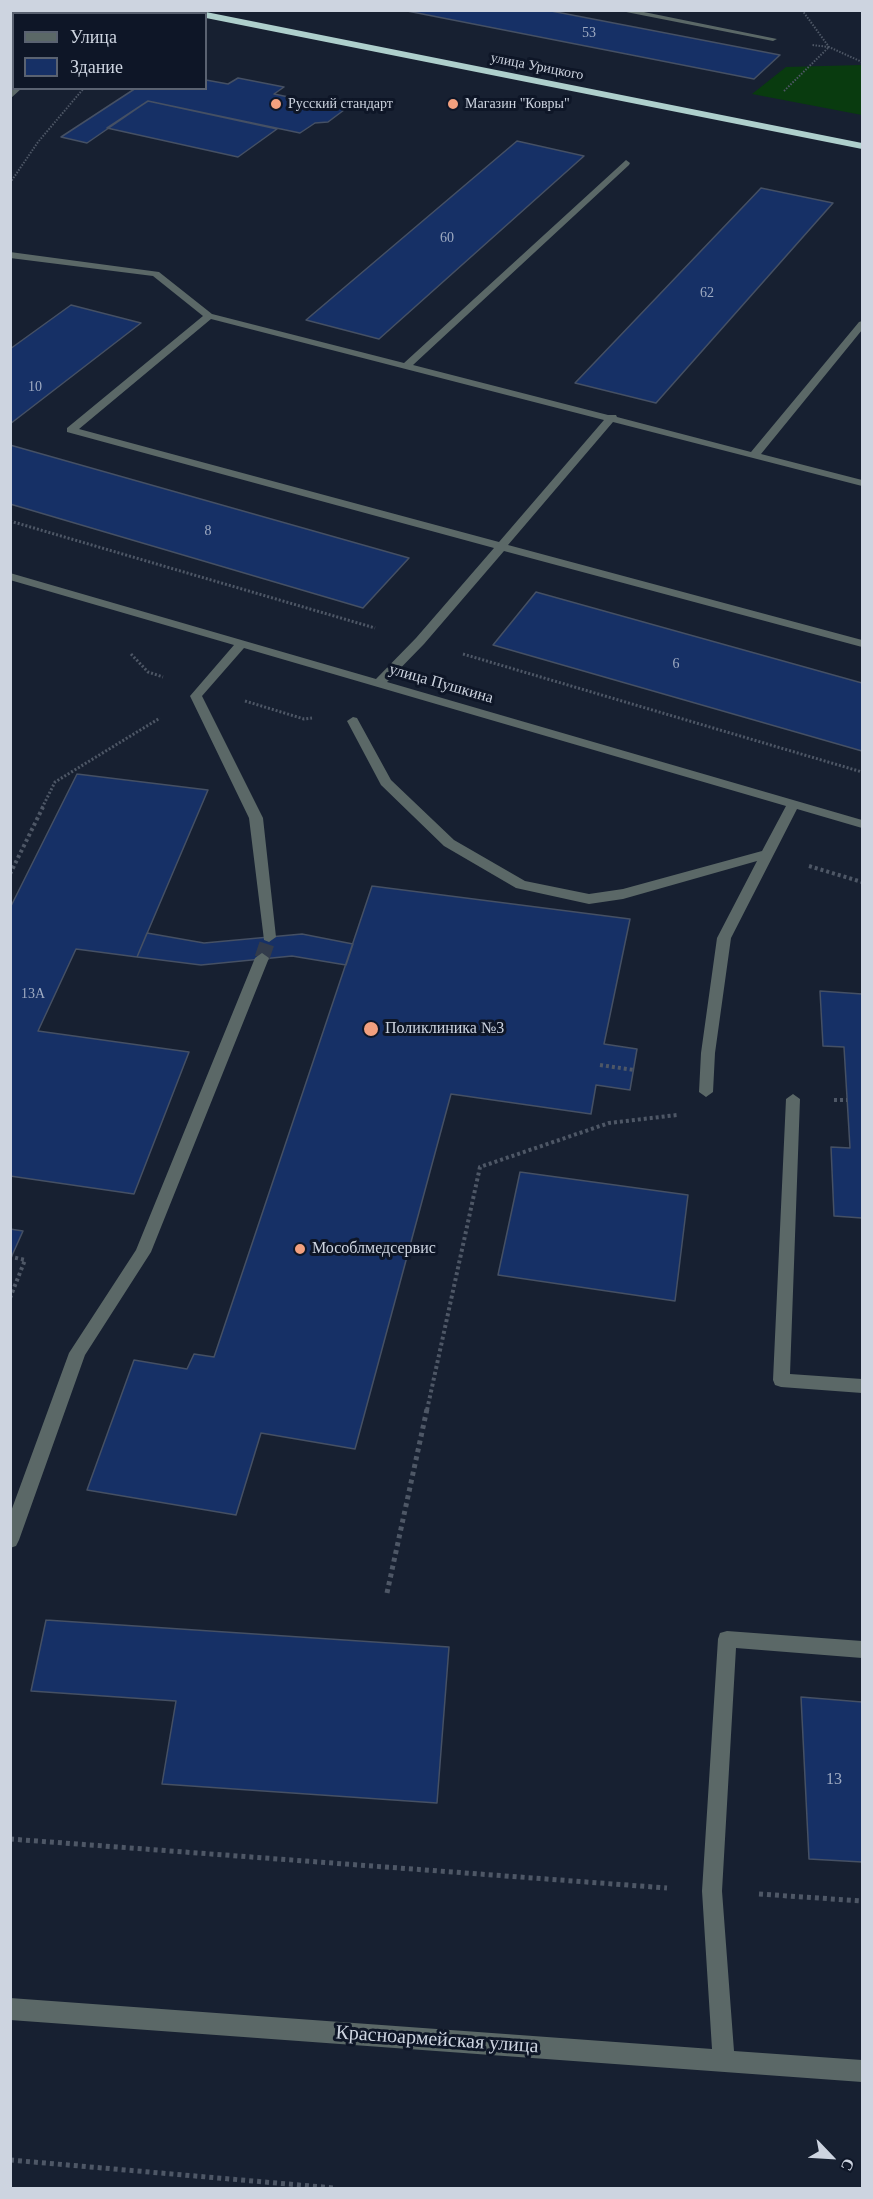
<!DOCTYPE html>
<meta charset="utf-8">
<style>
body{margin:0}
#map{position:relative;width:873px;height:2199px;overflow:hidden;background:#172031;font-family:Georgia,serif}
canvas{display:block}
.frame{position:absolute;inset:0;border:12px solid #cdd4e0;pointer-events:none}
.legend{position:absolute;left:12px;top:12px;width:195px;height:78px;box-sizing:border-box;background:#0e1627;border:2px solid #5a6271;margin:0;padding:8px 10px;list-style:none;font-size:18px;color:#cdd4e0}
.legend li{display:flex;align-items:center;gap:12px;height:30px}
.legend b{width:30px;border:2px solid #5a6271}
.north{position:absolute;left:801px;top:2127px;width:60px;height:60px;-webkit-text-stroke:4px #0e1627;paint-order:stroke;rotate:115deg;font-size:16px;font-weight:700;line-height:24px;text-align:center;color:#cdd4e0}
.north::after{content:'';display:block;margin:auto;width:21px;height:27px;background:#cdd4e0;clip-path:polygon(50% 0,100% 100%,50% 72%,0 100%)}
</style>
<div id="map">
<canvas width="873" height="2199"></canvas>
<div class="frame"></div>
<ul class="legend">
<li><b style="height:8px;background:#5b6867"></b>Улица</li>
<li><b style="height:16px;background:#163066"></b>Здание</li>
</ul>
<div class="north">С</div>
</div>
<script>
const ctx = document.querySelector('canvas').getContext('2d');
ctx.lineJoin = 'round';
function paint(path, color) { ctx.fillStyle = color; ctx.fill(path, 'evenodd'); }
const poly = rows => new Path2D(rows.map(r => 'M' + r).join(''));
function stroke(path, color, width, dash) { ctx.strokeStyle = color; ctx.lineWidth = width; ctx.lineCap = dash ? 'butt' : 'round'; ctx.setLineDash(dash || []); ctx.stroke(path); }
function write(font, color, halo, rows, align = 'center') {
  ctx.font = font + ' Georgia,serif'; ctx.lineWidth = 6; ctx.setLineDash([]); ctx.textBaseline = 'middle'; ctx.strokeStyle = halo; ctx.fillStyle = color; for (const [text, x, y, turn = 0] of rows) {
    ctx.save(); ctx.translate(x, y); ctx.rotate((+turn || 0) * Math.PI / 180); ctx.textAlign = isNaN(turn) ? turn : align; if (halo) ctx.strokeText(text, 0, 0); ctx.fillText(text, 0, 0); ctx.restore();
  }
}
const green = poly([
 [862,65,862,115,752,94,786,67]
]);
const building = poly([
 [402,10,546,10,780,55,754,79,402,10],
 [238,78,284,87,274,94,318,103,324,99,344,103,348,107,328,122,315,123,300,133,148,101,87,143,61,137,136,88,206,88,206,80,228,84,238,78],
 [148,101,277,129,238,157,107,128,148,101],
 [517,141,584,156,379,339,306,320,517,141],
 [761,188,833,203,656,403,575,383,761,188],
 [71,305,141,323,10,424,10,349,71,305],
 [10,445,409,558,363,608,10,504,10,445],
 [536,592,862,683,862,751,493,645,536,592],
 [77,774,208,790,137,957,76,949,38,1031,189,1052,134,1194,10,1176,10,908,77,774],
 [372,886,630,919,604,1044,637,1049,630,1090,596,1085,591,1114,451,1094,355,1449,261,1433,236,1515,87,1490,134,1360,187,1369,194,1354,214,1357,372,886],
 [147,933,204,943,302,934,353,944,346,965,292,956,201,965,137,957,147,933],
 [820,991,862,994,862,1218,834,1216,831,1147,850,1148,844,1047,823,1046,820,991],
 [520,1172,688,1195,675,1301,498,1275,520,1172],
 [10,1229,23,1231,10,1260,10,1229],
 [46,1620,449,1647,437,1803,162,1784,176,1701,31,1691,46,1620],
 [801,1697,862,1702,862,1862,809,1859,801,1697]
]);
const minorTunnel = poly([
 [262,958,269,937]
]);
const pathFar3 = poly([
 [802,10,829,47,862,62],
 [10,24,14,25],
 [10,29,14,29],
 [10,39,14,36],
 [784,91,829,47,812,45],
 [10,183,38,142,84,88]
]);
const pathFar2 = poly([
 [10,521,375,628],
 [131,654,148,672,163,677],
 [463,654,862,772],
 [245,701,304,719,312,718],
 [42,808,55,782,160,718]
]);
const pathFar1 = poly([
 [809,866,862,882],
 [10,874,43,807],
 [600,1065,634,1070],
 [834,1100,847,1100],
 [10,1298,25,1260,12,1257],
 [427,1410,480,1167,609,1123,677,1115]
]);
const path = poly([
 [387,1593,427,1409],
 [10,1839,667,1888],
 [759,1894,862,1901],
 [10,2160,334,2188]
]);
const minor = poly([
 [76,10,84,10,82,14,74,14,76,10],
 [616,10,634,10,777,39,773,41,616,10],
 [14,88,22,88,10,99,10,91,14,88],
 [626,160,630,163,629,165,413,365,608,415,616,415,617,417,751,452,859,322,862,321,862,330,761,454,862,480,862,486,613,422,508,545,862,640,862,647,504,551,424,644,387,682,862,820,862,828,797,809,731,938,715,1053,713,1092,706,1097,699,1092,701,1053,717,938,757,861,623,899,589,904,516,888,444,846,381,785,347,721,353,717,357,718,391,780,454,840,525,881,589,894,623,889,762,851,786,806,244,648,202,696,263,818,276,937,269,942,264,940,249,818,190,696,234,645,10,580,10,573,376,679,416,638,494,548,67,432,67,428,203,316,153,276,10,258,10,252,159,272,212,314,404,363,626,160],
 [211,319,604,420,499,542,79,429,211,319],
 [262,953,269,958,151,1252,85,1355,19,1540,16,1546,10,1548,10,1514,69,1353,136,1250,255,958,262,953],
 [793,1094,800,1099,790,1374,862,1379,862,1393,781,1387,775,1385,773,1380,786,1099,793,1094],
 [727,1631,862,1641,862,1658,736,1648,722,1891,734,2051,862,2060,862,2082,10,2020,10,1998,712,2049,702,1891,718,1639,720,1633,727,1631]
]);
const highway = poly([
 [180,10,206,12,862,143,862,149,206,18,206,14,187,14,180,10]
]);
const markers = [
 [276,104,6,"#f2a07f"],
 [453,104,6,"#f2a07f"],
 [371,1029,8,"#f2a07f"],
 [300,1249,6,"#f2a07f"]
];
const numberNames = [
 ["53",589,33],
 ["60",447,238],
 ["62",707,293],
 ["10",35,387],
 ["8",208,531],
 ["6",676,664],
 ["13А",33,994]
];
const farStreetnames = [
 ["улица Урицкого",537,67,11]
];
const farPoinames = [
 ["Русский стандарт",288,104],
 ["Магазин \"Ковры\"",465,104]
];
const streetNames = [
 ["улица Пушкина",441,684,16]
];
const poiNames = [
 ["Поликлиника №3",385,1029],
 ["Мособлмедсервис",312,1249]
];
const nearNumbernames = [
 ["13",834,1780]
];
const nearStreetnames = [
 ["Красноармейская улица",437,2040,4]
];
paint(green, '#093b0f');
paint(building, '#163066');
stroke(building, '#455064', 1.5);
stroke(minorTunnel, '#323b4b', 15, [15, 8]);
stroke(pathFar3, '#4e5766', 2, [1.5, 1.5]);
stroke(pathFar2, '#4e5766', 3, [2, 2]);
stroke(pathFar1, '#4e5766', 4, [3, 3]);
stroke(path, '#4e5766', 5, [4, 4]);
paint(minor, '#5b6867');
paint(highway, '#aecfcc');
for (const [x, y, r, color] of markers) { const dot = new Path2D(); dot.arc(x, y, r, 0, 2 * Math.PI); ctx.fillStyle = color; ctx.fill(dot); stroke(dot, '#0e1627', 2); }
write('14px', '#9fabc2', null, numberNames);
write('14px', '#cdd4e0', '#0e1627', farStreetnames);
write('14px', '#cdd4e0', '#0e1627', farPoinames, 'left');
write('16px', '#cdd4e0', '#0e1627', streetNames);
write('16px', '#cdd4e0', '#0e1627', poiNames, 'left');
write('16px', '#9fabc2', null, nearNumbernames);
write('20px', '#cdd4e0', '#0e1627', nearStreetnames);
</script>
